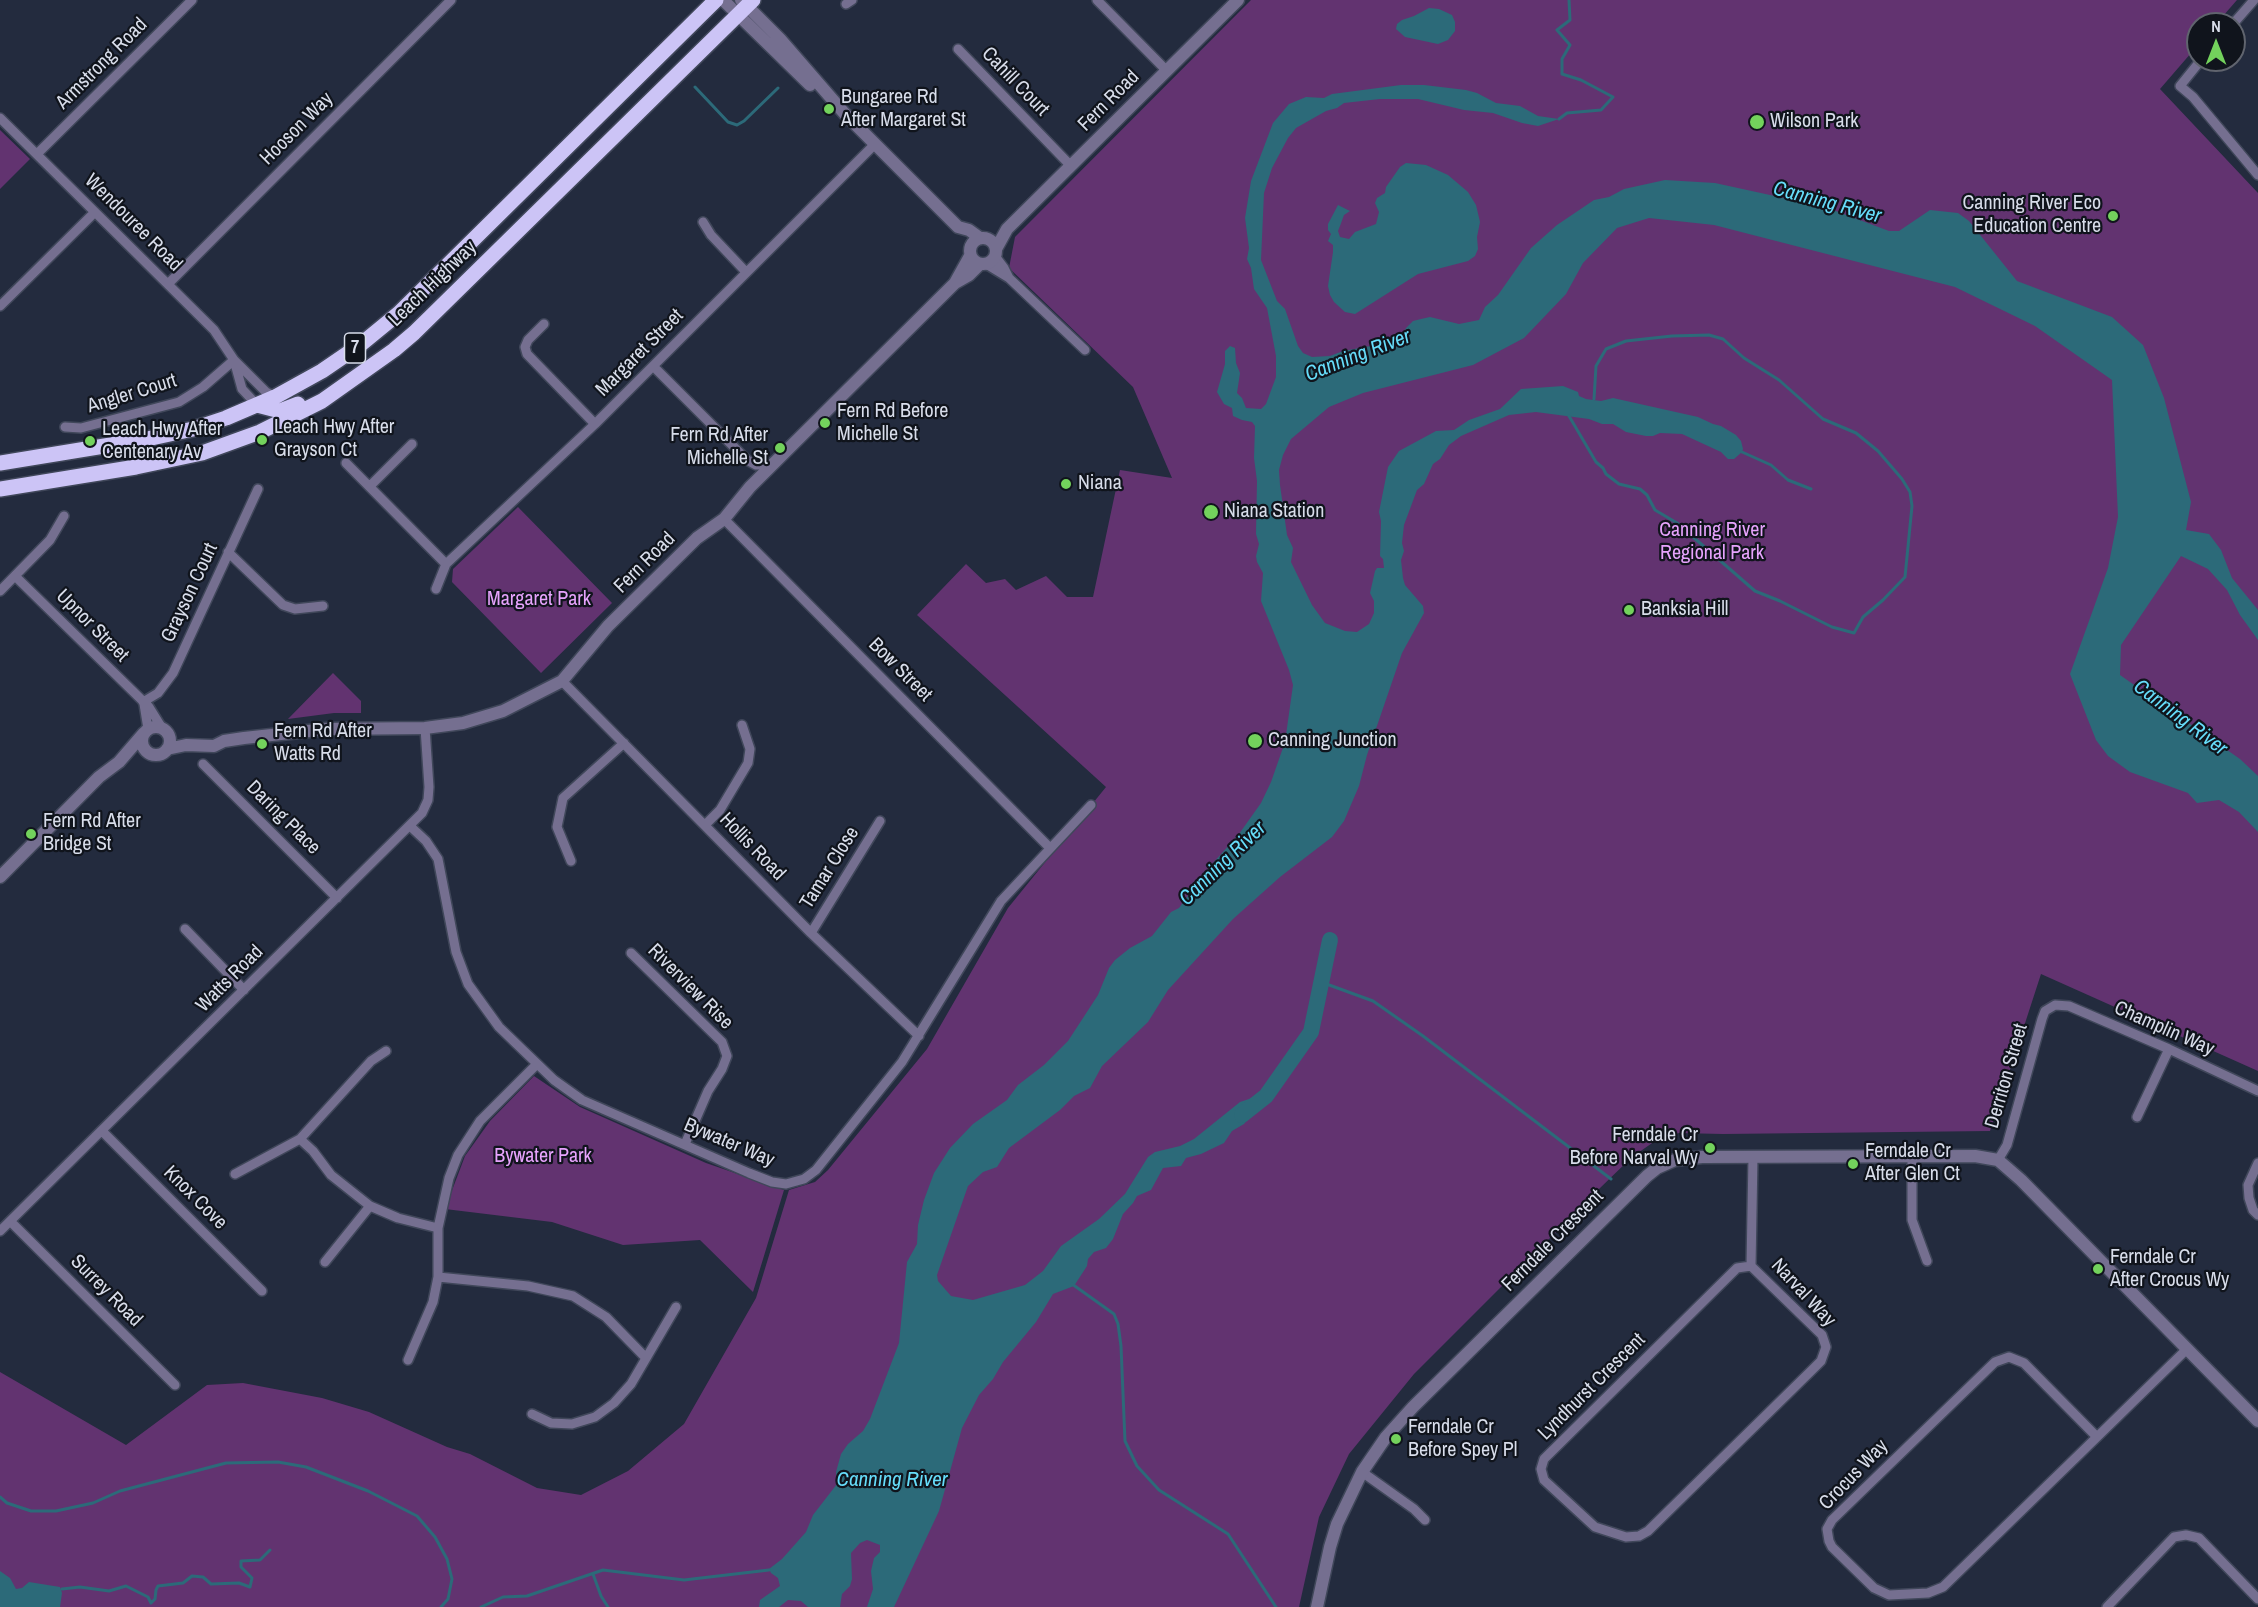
<!DOCTYPE html>
<style>
body{margin:0}
#map{position:relative;width:2258px;height:1607px;overflow:hidden;background:#232b3e;font-family:"Archivo Narrow",sans-serif}
canvas{display:block}
.north{position:absolute;left:2186px;top:12px;width:60px;height:60px;box-sizing:border-box;background:#10141c;border:2px solid #60646e;border-radius:50%;rotate:0deg;font-size:16px;font-weight:700;line-height:24px;text-align:center;color:#d8ddea}
.north::after{content:'';display:block;margin:auto;width:21px;height:27px;background:#73d25c;clip-path:polygon(50% 0,100% 100%,50% 72%,0 100%)}
</style>
<div id="map">
<canvas width="2258" height="1607"></canvas>
<div class="north">N</div>
</div>
<script>
const ctx = document.querySelector('canvas').getContext('2d');
ctx.lineJoin = 'round';
function paint(path, color) { ctx.fillStyle = color; ctx.fill(path, 'evenodd'); }
const poly = rows => new Path2D(rows.map(r => 'M' + r).join(''));
function stroke(path, color, width, dash) { ctx.strokeStyle = color; ctx.lineWidth = width; ctx.lineCap = dash ? 'butt' : 'round'; ctx.setLineDash(dash || []); ctx.stroke(path); }
function write(font, color, halo, rows, align = 'center') {
  ctx.font = font + ' "Archivo Narrow",sans-serif'; ctx.lineWidth = 4.5; ctx.setLineDash([]); ctx.textBaseline = 'middle'; ctx.strokeStyle = halo; ctx.fillStyle = color; for (const [text, x, y, turn = 0] of rows) {
    ctx.save(); ctx.translate(x, y); ctx.rotate((+turn || 0) * Math.PI / 180); ctx.textAlign = isNaN(turn) ? turn : align; if (halo) ctx.strokeText(text, 0, 0); ctx.fillText(text, 0, 0); ctx.restore();
  }
}
const green = poly([
 [1251,0,2237,0,2216,24,2198,24,2198,45,2160,89,2258,193,2258,1071,2041,974,1990,1131,1723,1134,1679,1133,1658,1139,1632,1157,1598,1190,1414,1374,1349,1454,1319,1517,1299,1607,0,1607,0,1372,126,1445,207,1385,243,1383,322,1398,369,1412,447,1447,470,1454,537,1488,581,1495,628,1471,684,1424,756,1298,789,1190,815,1182,828,1170,927,1049,1008,908,1106,787,917,615,966,564,986,583,1005,579,1016,590,1046,576,1067,597,1093,597,1120,470,1172,478,1133,387,1009,268,1015,237],
 [0,130,30,159,0,189],
 [518,507,612,603,541,673,452,582,453,569],
 [333,673,361,701,361,713,334,713,288,719],
 [534,1076,580,1107,706,1163,784,1190,753,1292,700,1240,623,1245,552,1222,445,1209,465,1156,490,1121]
]);
const water = poly([
 [1429,8,1439,9,1452,15,1455,22,1455,31,1448,40,1438,44,1405,37,1396,29,1397,24,1402,20,1414,16],
 [1401,85,1424,85,1466,90,1477,93,1496,103,1520,106,1538,116,1559,119,1538,126,1522,123,1493,113,1464,110,1418,99,1380,99,1344,103,1337,108,1326,111,1296,128,1288,138,1272,168,1264,193,1261,260,1277,301,1285,309,1298,346,1303,353,1312,357,1330,356,1343,351,1398,341,1403,335,1406,328,1413,321,1421,319,1430,317,1459,324,1479,320,1485,307,1498,295,1531,248,1557,225,1594,200,1609,197,1624,189,1665,180,1715,183,1825,207,1889,231,1899,231,1930,210,1958,213,1969,221,2017,281,2112,317,2143,345,2164,398,2191,502,2186,530,2209,534,2221,550,2232,578,2258,610,2258,640,2240,615,2227,590,2208,569,2181,556,2121,645,2120,675,2240,759,2258,776,2258,832,2239,812,2219,800,2197,803,2188,793,2130,772,2108,756,2096,740,2070,674,2108,568,2118,517,2112,380,2035,326,1955,287,1714,225,1649,218,1617,228,1583,263,1566,294,1524,338,1473,365,1363,393,1329,407,1291,439,1283,455,1279,470,1280,485,1287,535,1293,548,1291,562,1312,605,1325,623,1345,631,1357,632,1369,624,1374,613,1374,601,1370,593,1375,571,1377,568,1384,568,1383,559,1380,556,1381,521,1379,512,1388,467,1399,451,1436,431,1454,430,1469,420,1500,409,1521,389,1563,386,1578,392,1579,396,1586,399,1601,401,1613,398,1698,417,1713,424,1721,426,1736,435,1741,441,1743,449,1742,452,1734,459,1728,459,1721,452,1682,434,1660,433,1653,436,1646,436,1626,432,1613,424,1602,424,1589,419,1536,412,1509,415,1461,436,1449,445,1440,459,1433,464,1424,484,1417,490,1404,525,1402,543,1404,551,1401,560,1403,578,1405,585,1423,606,1424,613,1402,653,1367,755,1359,786,1344,821,1332,837,1280,877,1233,919,1168,990,1148,1022,1102,1066,1090,1088,1074,1096,1060,1110,1009,1148,997,1167,983,1172,968,1186,937,1275,938,1281,951,1296,973,1300,1025,1285,1043,1271,1061,1246,1099,1219,1125,1194,1148,1157,1155,1152,1180,1146,1194,1139,1240,1102,1252,1098,1259,1102,1257,1109,1244,1124,1232,1131,1224,1143,1201,1154,1186,1158,1181,1166,1163,1168,1151,1190,1137,1196,1133,1203,1123,1214,1113,1239,1106,1248,1094,1252,1088,1259,1087,1266,1074,1286,1053,1294,1036,1322,1003,1362,993,1379,979,1395,962,1428,939,1511,894,1607,867,1607,873,1589,871,1571,874,1558,880,1552,880,1545,867,1540,860,1543,851,1553,852,1579,850,1586,842,1594,840,1607,808,1607,801,1601,788,1600,779,1607,759,1607,760,1600,780,1586,778,1578,771,1573,769,1569,782,1559,806,1532,813,1515,837,1484,836,1472,841,1454,848,1444,863,1431,870,1419,899,1343,907,1262,917,1244,918,1225,924,1200,934,1173,950,1148,973,1124,1007,1100,1018,1085,1044,1065,1068,1041,1098,995,1109,968,1115,960,1130,948,1152,936,1171,912,1179,908,1205,872,1239,834,1261,803,1271,782,1285,742,1293,685,1289,670,1261,601,1263,573,1257,562,1256,556,1259,544,1256,534,1257,481,1254,458,1255,426,1252,422,1242,420,1233,416,1232,408,1224,404,1217,392,1225,364,1225,351,1230,346,1235,348,1236,363,1240,373,1237,393,1242,398,1246,408,1261,409,1266,404,1276,377,1276,356,1267,308,1254,289,1251,268,1247,259,1249,248,1245,218,1251,181,1273,123,1289,104,1306,97,1324,98,1332,94],
 [1406,163,1426,165,1448,175,1468,192,1476,205,1480,222,1477,237,1478,249,1475,256,1468,261,1418,274,1355,314,1345,312,1334,302,1330,295,1328,286,1333,252,1333,245,1328,241,1331,234,1328,230,1328,224,1338,205,1350,211,1344,215,1340,226,1338,231,1340,237,1349,239,1355,232,1376,224,1379,212,1375,203,1377,198,1385,193,1386,187,1400,167],
 [0,1571,10,1578,16,1589,22,1588,29,1582,60,1587,62,1593,60,1607,0,1607]
]);
const stream = poly([
 [695,87,728,122,737,125,744,121,778,88],
 [1559,119,1567,113,1601,110,1613,97,1581,80,1562,74,1562,59,1570,45,1557,30,1570,20,1569,0],
 [1569,416,1596,462,1603,468,1606,474,1619,484,1640,489,1647,495,1655,510,1677,523,1755,591,1780,601,1832,627,1854,633,1863,617,1883,600,1905,577,1912,506,1910,492,1902,479,1878,451,1856,433,1823,419,1779,380,1744,358,1723,339,1709,335,1672,336,1626,341,1606,349,1596,366,1594,399],
 [1742,452,1771,465,1788,480,1811,489],
 [1321,982,1373,1001,1423,1036,1611,1179],
 [1072,1284,1114,1314,1118,1324,1121,1346,1125,1441,1137,1466,1159,1490,1228,1534,1276,1607],
 [0,1497,7,1503,31,1511,56,1511,93,1503,120,1491,226,1463,278,1462,306,1467,368,1491,417,1516,435,1537,447,1559,452,1579,448,1599,441,1607],
 [593,1574,601,1596,608,1607],
 [62,1589,80,1587,109,1591,126,1586,148,1597,151,1603,155,1599,156,1590,158,1586,183,1583,192,1576,203,1577,211,1584,239,1583,250,1587,252,1578,241,1567,241,1561,260,1560,270,1550],
 [481,1607,503,1597,527,1596,603,1570,684,1580,769,1570]
]);
const river = poly([
 [1242,1115,1266,1096,1311,1032,1330,940]
]);
const minor = poly([
 [1097,0,1167,71],
 [846,4,852,0],
 [2233,24,2254,0],
 [958,49,1071,166],
 [2201,60,2180,86,2193,97,2258,175],
 [0,118,214,330,234,360,242,389,257,405],
 [37,154,192,0],
 [703,222,711,235,746,272],
 [995,256,1004,268,1009,278],
 [986,264,1009,278,1085,350],
 [168,284,451,0],
 [0,306,95,212],
 [544,324,528,340,525,347,527,354,595,424],
 [234,360,266,392,275,397],
 [653,366,747,460,756,465,772,465],
 [65,427,81,428,179,402,203,387,234,360],
 [346,463,446,564],
 [370,486,412,444],
 [724,519,1050,848],
 [228,552,283,605,295,609,323,606],
 [15,576,149,707,162,728],
 [436,589,446,564,595,424,875,144],
 [0,591,50,540,64,516],
 [562,681,811,933,919,1036],
 [143,702,158,693,173,673,258,489],
 [144,704,148,729],
 [203,764,337,898],
 [705,825,720,810,748,763,750,749,742,725],
 [410,826,426,841,438,859,456,952,468,984,499,1027,554,1080,582,1100,749,1173,772,1182,786,1184,804,1179,816,1170,902,1062,1001,901,1091,805],
 [571,861,557,827,563,798,624,743],
 [185,929,244,990],
 [811,933,880,821],
 [631,953,722,1042,727,1056,722,1069,708,1091,685,1144],
 [2137,1117,2169,1049],
 [102,1131,262,1291],
 [300,1139,313,1151,331,1175,370,1206,398,1218,438,1228],
 [1912,1157,1912,1220,1927,1261],
 [1998,1160,2007,1145,2042,1019,2045,1011,2055,1005,2069,1006,2169,1049,2258,1091],
 [2258,1163,2248,1185,2249,1198,2253,1210,2258,1215],
 [235,1174,300,1139,371,1061,386,1051],
 [11,1222,175,1385],
 [0,1231,422,813,428,800,429,787,425,728],
 [325,1262,370,1206],
 [1751,1266,1737,1268,1544,1459,1541,1469,1544,1480,1595,1527,1626,1537,1639,1536,1648,1531,1812,1370,1821,1361,1826,1347,1822,1335,1751,1266,1753,1157],
 [438,1277,528,1286,573,1296,606,1317,646,1358],
 [408,1360,433,1302,438,1277,438,1228,449,1178,458,1155,480,1121,537,1064],
 [532,1414,551,1423,572,1424,595,1417,614,1403,631,1384,676,1307],
 [2097,1437,2024,1363,2009,1357,1995,1362,1832,1520,1827,1529,1829,1541,1832,1547,1874,1588,1889,1595,1928,1593,1943,1587,2097,1437,2187,1349],
 [1362,1472,1414,1509,1425,1520],
 [2107,1607,2174,1537,2186,1535,2199,1538,2258,1599]
]);
const tertiary = poly([
 [723,0,810,85],
 [741,0,780,39,845,114,958,227,969,230,980,238],
 '970 251a13 13 0 1 1 26 0a13 13 0 1 1-26 0Z',
 [996,249,1007,229,1238,0],
 [955,283,970,256],
 '142 741a14 14 0 1 1 28 0a14 14 0 1 1-28 0Z',
 [167,749,186,745,214,746,224,741,244,738,327,729,425,728,463,723,503,711,562,681,608,626,697,538,724,519,750,487,955,283,969,275,980,264],
 [0,877,99,777,119,762,144,733],
 [1317,1607,1330,1547,1337,1524,1362,1472,1386,1437,1413,1407,1647,1176,1657,1168,1675,1160,1702,1157,1975,1156,1998,1160,2021,1180,2258,1421]
]);
const trunk = poly([
 [257,405,280,411,298,404],
 [0,463,147,439,193,429,226,418,275,397,322,371,360,345,399,313,716,0],
 [0,489,136,467,202,453,260,432,322,401,394,350,414,333,753,0]
]);
const markers = [
 [829,109,6,"#73d25c"],
 [1757,122,8,"#73d25c"],
 [2113,216,6,"#73d25c"],
 [825,423,6,"#73d25c"],
 [262,440,6,"#73d25c"],
 [90,441,6,"#73d25c"],
 [780,448,6,"#73d25c"],
 [1066,484,6,"#73d25c"],
 [1211,512,8,"#73d25c"],
 [1629,610,6,"#73d25c"],
 [1255,741,8,"#73d25c"],
 [262,744,6,"#73d25c"],
 [31,834,6,"#73d25c"],
 [1710,1148,6,"#73d25c"],
 [1853,1164,6,"#73d25c"],
 [2098,1269,6,"#73d25c"],
 [1396,1439,6,"#73d25c"]
];
const shields = [
 [355,348,21]
];
const shieldNames = [
 ["7",355,348]
];
const streetNames = [
 ["Armstrong Road",102,64,-45],
 ["Cahill Court",1015,82,46],
 ["Fern Road",1109,101,-45],
 ["Hooson Way",297,129,-45],
 ["Wendouree Road",133,223,45],
 ["Leach Highway",433,284,-44],
 ["Margaret Street",640,353,-45],
 ["Angler Court",132,394,-17],
 ["Fern Road",645,563,-45],
 ["Grayson Court",190,593,-65],
 ["Upnor Street",92,626,45],
 ["Bow Street",900,670,45],
 ["Daring Place",283,818,45],
 ["Hollis Road",752,847,46],
 ["Tamar Close",830,868,-58],
 ["Watts Road",230,979,-45],
 ["Riverview Rise",690,987,45],
 ["Champlin Way",2164,1029,24],
 ["Derriton Street",2007,1076,-74],
 ["Bywater Way",729,1143,23],
 ["Knox Cove",195,1198,45],
 ["Ferndale Crescent",1553,1241,-45],
 ["Surrey Road",106,1291,45],
 ["Narval Way",1803,1293,47],
 ["Lyndhurst Crescent",1592,1387,-45],
 ["Crocus Way",1854,1475,-46]
];
const poiNames = [
 ["Bungaree Rd",841,98],
 ["After Margaret St",841,121],
 ["Wilson Park",1770,122],
 ["Canning River Eco",2101,204,"right"],
 ["Education Centre",2101,227,"right"],
 ["Fern Rd Before",837,412],
 ["Michelle St",837,435],
 ["Leach Hwy After",274,428],
 ["Grayson Ct",274,451],
 ["Leach Hwy After",102,430],
 ["Centenary Av",102,453],
 ["Fern Rd After",768,436,"right"],
 ["Michelle St",768,459,"right"],
 ["Niana",1078,484],
 ["Niana Station",1224,512],
 ["Banksia Hill",1641,610],
 ["Fern Rd After",274,732],
 ["Watts Rd",274,755],
 ["Canning Junction",1268,741],
 ["Fern Rd After",43,822],
 ["Bridge St",43,845],
 ["Ferndale Cr",1698,1136,"right"],
 ["Before Narval Wy",1698,1159,"right"],
 ["Ferndale Cr",1865,1152],
 ["After Glen Ct",1865,1175],
 ["Ferndale Cr",2110,1258],
 ["After Crocus Wy",2110,1281],
 ["Ferndale Cr",1408,1428],
 ["Before Spey Pl",1408,1451]
];
const parkNames = [
 ["Canning River",1712,531],
 ["Regional Park",1712,554],
 ["Margaret Park",539,600],
 ["Bywater Park",543,1157]
];
const waterNames = [
 ["Canning River",1827,203,15],
 ["Canning River",1358,356,-21],
 ["Canning River",2180,718,37],
 ["Canning River",1223,864,-44],
 ["Canning River",892,1480]
];
paint(green, '#623370');
paint(water, '#2c6a79');
stroke(stream, '#2c6a79', 3);
stroke(river, '#2c6a79', 16);
stroke(minor, '#40475a', 12);
stroke(tertiary, '#40475a', 15);
stroke(trunk, '#40475a', 18);
stroke(minor, '#756f90', 9);
stroke(tertiary, '#756f90', 12);
stroke(trunk, '#ccc4f6', 15);
for (const [x, y, r, color] of markers) { const dot = new Path2D(); dot.arc(x, y, r, 0, 2 * Math.PI); ctx.fillStyle = color; ctx.fill(dot); stroke(dot, '#10141c', 2); }
for (const [x, y, w] of shields) { const box = new Path2D(); box.roundRect(x - w / 2, y - 15, w, 30, 4.5); ctx.fillStyle = '#10141c'; ctx.fill(box); stroke(box, '#d8ddea', 1.5); }
write('bold 18px', '#d8ddea', null, shieldNames);
write('20px', '#d8ddea', '#10141c', streetNames);
write('20px', '#d8ddea', '#10141c', poiNames, 'left');
write('20px', '#e7a3fd', '#10141c', parkNames);
write('italic 21px', '#66ddfa', '#10141c', waterNames);
</script>
